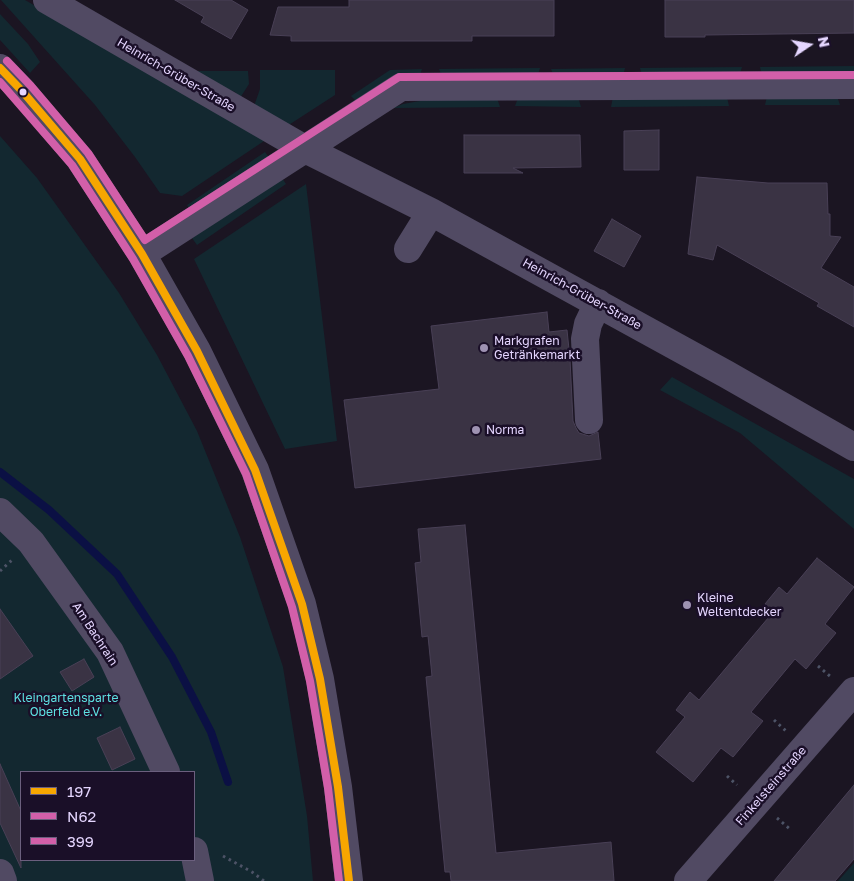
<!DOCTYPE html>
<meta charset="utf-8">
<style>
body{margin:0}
#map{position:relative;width:854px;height:881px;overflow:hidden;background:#1b1522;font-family:"Golos Text",sans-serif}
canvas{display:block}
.legend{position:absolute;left:20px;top:771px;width:175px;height:90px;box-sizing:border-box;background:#1a0f28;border:1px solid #6b5f7e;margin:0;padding:6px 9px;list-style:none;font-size:15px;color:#e5d6ff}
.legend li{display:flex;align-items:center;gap:10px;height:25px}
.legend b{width:25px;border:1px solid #6b5f7e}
.north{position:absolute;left:784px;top:20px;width:50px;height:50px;-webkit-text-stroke:4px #1a0f28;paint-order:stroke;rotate:78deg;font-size:14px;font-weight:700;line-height:20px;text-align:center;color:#e5d6ff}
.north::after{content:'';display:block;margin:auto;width:18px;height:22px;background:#e5d6ff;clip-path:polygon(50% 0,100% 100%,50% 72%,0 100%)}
</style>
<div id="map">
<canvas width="854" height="881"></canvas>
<ul class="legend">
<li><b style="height:6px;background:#f7a600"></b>197</li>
<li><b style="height:6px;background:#d25fa9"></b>N62</li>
<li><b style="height:6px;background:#d25fa9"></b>399</li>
</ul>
<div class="north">N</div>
</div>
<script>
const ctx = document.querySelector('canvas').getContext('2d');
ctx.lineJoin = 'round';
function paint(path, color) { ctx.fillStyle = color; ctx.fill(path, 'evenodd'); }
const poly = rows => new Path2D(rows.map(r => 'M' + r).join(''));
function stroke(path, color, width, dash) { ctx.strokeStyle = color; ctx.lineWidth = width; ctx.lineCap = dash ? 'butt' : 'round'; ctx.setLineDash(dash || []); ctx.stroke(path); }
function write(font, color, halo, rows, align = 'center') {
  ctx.font = font + ' "Golos Text",sans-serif'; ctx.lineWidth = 5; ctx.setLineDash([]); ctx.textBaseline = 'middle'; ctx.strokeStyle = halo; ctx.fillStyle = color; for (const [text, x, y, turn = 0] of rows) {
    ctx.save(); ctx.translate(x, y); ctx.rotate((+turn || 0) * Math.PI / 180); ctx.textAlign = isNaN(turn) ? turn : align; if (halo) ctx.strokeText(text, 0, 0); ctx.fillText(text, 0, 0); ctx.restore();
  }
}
const green = poly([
 [1,0,25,0,267,139,182,196,160,193,135,157,95,105],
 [0,14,28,44,40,62,30,73,0,40],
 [854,66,854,75,762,76,760,67],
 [742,67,739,76,642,76,640,68],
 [540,68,537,77,442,77,439,69],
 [625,68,623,76,554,77,551,69],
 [422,69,419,78,357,102,351,96,390,70],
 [260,70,335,70,335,95,284,128,253,109,260,89],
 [184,71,248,71,249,84,240,98,235,92],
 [767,96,837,96,840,105,765,105],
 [578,97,581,107,515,106,518,98],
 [613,97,727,97,729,106,611,107],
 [497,98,500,107,393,108,403,104,431,99],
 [0,136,37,178,119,293,157,355,197,431,240,537,283,667,307,816,313,881,0,881],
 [21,772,194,772,194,860,21,860],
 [265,152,270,159,191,212,187,205],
 [282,178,286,184,197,245,192,238],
 [306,184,337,441,285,449,194,259],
 [672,377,854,479,854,529,740,433,660,390],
 [854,863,854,881,838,881]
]);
const stream = poly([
 [0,472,49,510,117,574,172,657,211,732,228,782]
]);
const building = poly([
 [175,0,231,0,248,10,231,39,201,22,204,17,175,0],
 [349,0,554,0,554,36,472,36,472,41,291,41,291,36,270,35,278,7,349,7,349,0],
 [665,0,854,0,854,33,705,35,705,37,665,37,665,0],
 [659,130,659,170,624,170,624,131,659,130],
 [464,135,580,135,581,167,513,168,523,173,464,173,464,135],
 [697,177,768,183,827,183,828,214,830,214,830,236,841,237,821,268,854,287,854,327,817,306,819,303,717,245,713,260,688,254,697,177],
 [612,219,641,236,624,267,594,251,612,219],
 [547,312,549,332,567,330,570,359,573,421,576,428,579,433,589,436,598,432,601,459,355,488,344,400,439,389,431,326,547,312],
 [465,525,496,853,611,842,614,881,451,881,450,872,445,872,426,677,432,676,428,636,422,637,415,563,421,562,418,529,465,525],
 [817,558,854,587,825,624,836,633,806,669,795,659,751,712,763,721,733,757,721,748,693,782,656,752,685,717,676,710,690,692,699,700,774,611,765,604,779,587,787,594,817,558],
 [0,609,33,656,0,679,0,609],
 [84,659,94,677,72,691,60,672,84,659],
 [120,727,135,759,112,770,97,738,120,727],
 [0,764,21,811,21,868,0,823,0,764],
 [854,785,854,859,835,881,774,881,854,785]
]);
const path = poly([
 [0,571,12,560],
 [818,666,831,677],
 [774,720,786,731],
 [727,776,737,785],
 [777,818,791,830],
 [223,856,252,872,264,881]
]);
const minor = poly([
 [47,0,305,149,431,212,726,374,854,447],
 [0,68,23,92,80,159,142,254,197,351,255,470,302,604,320,679,338,787,349,881],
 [408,249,431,212],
 [142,254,401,87,854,85],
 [589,420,585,339,588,324,598,303],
 [0,512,31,542,110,652,166,772],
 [194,851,200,881],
 [0,873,3,881],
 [688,881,854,691]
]);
const bus1 = poly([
 [0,68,23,92,80,159,142,254,197,351,255,470,302,604,320,679,338,787,349,881]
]);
const bus2 = poly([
 [0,82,72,165,133,259,188,356,246,474,292,607,310,681,328,788,339,881]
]);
const bus3 = poly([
 [7,61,31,86,88,153,145,240,399,77,854,75]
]);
const markers = [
 [23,92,4.5,"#e5d6ff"],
 [484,348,5,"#9e92b2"],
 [476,430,5,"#9e92b2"],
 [687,605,5,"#9e92b2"]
];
const streetNames = [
 ["Heinrich-Grüber-Straße",176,75,30],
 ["Heinrich-Grüber-Straße",582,294,29],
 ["Am Bachrain",95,634,57],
 ["Finkelsteinstraße",771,786,-49]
];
const poiNames = [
 ["Markgrafen",494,341],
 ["Getränkemarkt",494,355],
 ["Norma",486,430],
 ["Kleine",697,598],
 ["Weltentdecker",697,612]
];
const parkNames = [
 ["Kleingartensparte",66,698],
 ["Oberfeld e.V.",66,712]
];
paint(green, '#132830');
stroke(stream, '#0b1044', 8);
paint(building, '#3a3344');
stroke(building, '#494056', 1);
stroke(path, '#4d5366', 3, [2.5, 4]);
stroke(minor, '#514a63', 28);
stroke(bus1, '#f7a600', 8);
stroke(bus2, '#d25fa9', 8);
stroke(bus3, '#d25fa9', 8);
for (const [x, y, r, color] of markers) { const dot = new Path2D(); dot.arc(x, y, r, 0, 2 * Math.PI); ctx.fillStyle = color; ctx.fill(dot); stroke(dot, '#1a0f28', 2); }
write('12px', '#e5d6ff', '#1a0f28', streetNames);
write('12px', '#e5d6ff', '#1a0f28', poiNames, 'left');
write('12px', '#5ee1e3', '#1a0f28', parkNames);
</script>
